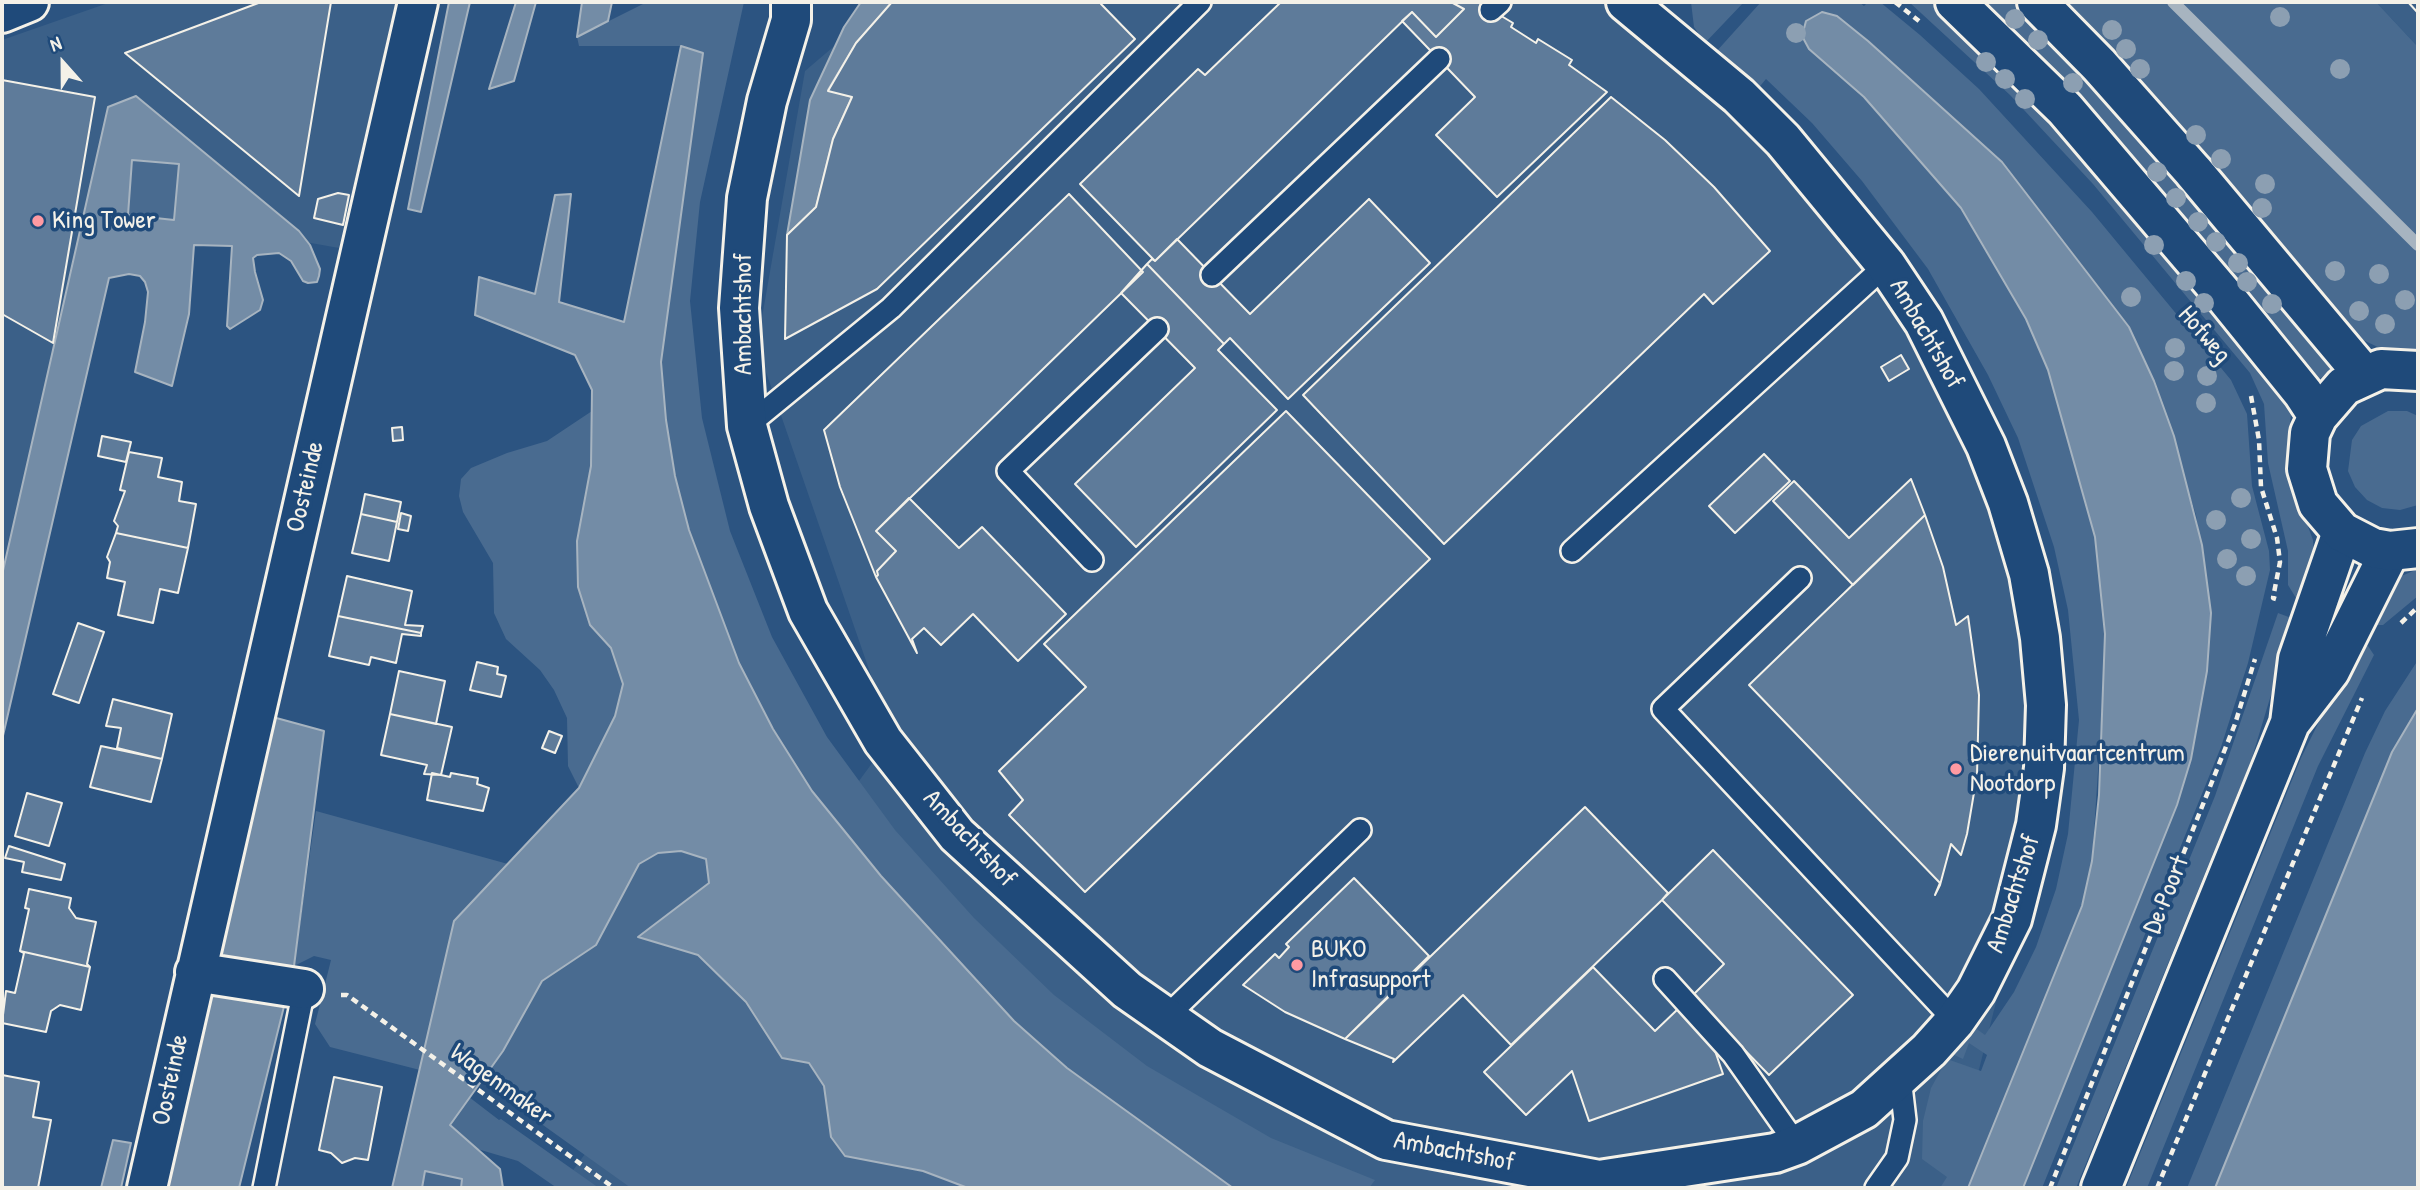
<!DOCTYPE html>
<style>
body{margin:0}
#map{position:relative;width:2420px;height:1190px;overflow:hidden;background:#2c5481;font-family:"Patrick Hand",sans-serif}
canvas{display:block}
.frame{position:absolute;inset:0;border:4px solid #f4f1e8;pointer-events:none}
.north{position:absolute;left:28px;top:28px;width:70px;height:70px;-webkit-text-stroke:5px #1f4a7a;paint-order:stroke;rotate:339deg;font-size:19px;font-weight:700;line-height:28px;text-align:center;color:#f4f1e8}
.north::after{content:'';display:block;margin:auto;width:24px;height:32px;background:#f4f1e8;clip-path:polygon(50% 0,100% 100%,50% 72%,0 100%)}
</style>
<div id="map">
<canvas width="2420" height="1190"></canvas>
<div class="frame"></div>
<div class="north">N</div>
</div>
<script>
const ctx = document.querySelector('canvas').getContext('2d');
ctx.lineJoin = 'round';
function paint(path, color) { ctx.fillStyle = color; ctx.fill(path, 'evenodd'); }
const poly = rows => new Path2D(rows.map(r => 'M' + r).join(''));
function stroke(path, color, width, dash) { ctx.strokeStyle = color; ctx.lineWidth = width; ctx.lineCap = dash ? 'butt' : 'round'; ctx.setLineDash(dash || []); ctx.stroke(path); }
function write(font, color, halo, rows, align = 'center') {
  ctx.font = font + ' "Patrick Hand",sans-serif'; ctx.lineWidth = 7; ctx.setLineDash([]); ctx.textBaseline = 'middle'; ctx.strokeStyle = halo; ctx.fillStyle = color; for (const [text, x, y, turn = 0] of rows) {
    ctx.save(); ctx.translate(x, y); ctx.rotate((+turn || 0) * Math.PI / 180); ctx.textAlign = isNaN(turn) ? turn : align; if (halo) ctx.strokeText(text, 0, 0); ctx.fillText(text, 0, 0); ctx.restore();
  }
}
const built = poly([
 [111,2,396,2,339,248,86,203,2,577,2,40],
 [886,2,1604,2,1877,231,2039,533,2036,844,1949,1188,560,1188,892,736,757,346,805,71],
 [2376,2,2418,2,2418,47]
]);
const green = poly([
 [647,2,744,2,700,202,690,301,702,418,730,531,772,637,827,737,895,830,974,918,1054,995,1147,1066,1271,1138,1375,1180,1369,1188,1233,1188,1067,1068,1014,1021,881,876,812,791,773,729,739,663,689,530,675,476,666,420,661,362,703,53,681,46,579,46,577,37],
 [1691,2,1744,2,1705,43,1694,27],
 [1761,2,1859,2,1864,6,1868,2,1880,2,1920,35,1979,89,2092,212,2231,380,2247,414,2252,486,2269,551,2270,570,2248,663,2221,747,2042,1188,2023,1188,2177,805,2191,759,2207,671,2211,613,2196,515,2154,381,2129,327,2002,162,1868,41,1809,49,1864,97,1918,155,1961,208,1992,261,2026,319,2048,370,2095,537,2105,634,2102,711,2092,861,2082,906,1968,1188,1940,1188,1947,1177,1922,1159,1923,1121,1931,1088,1947,1059,1981,1071,1987,1055,1969,1043,1963,1059,1952,1054,1974,1027,1985,1035,2014,992,2036,947,2056,889,2068,834,2079,720,2068,610,2054,547,2018,438,1988,375,1928,269,1862,181,1812,123,1766,79,1756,91,1715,53],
 [1909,2,1935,2,2022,81,2286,395,2291,414,2287,456,2290,478,2313,540,2314,556,2303,598,2296,598,2288,585,2288,551,2268,463,2264,404,2250,373,2093,184,2010,95],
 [1975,2,2018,2,2094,77,2336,365,2315,383],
 [2054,2,2376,2,2418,47,2418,353,2380,348,2352,335],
 [133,159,179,164,174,220,127,215],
 [592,411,591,466,577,541,578,587,590,625,611,648,623,684,615,716,579,788,568,766,567,718,554,690,540,670,506,639,494,613,493,563,463,512,459,496,461,479,471,468,507,453,547,441],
 [2388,411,2407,411,2418,416,2418,505,2400,510,2382,508,2367,500,2355,487,2348,471,2352,440,2361,426],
 [2418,569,2418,596,2383,625,2365,625,2385,588,2399,577],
 [2278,613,2294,619,2251,761,2076,1188,2056,1188,2215,796],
 [2358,643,2368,646,2374,655,2318,766,2147,1188,2126,1188,2301,758],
 [2418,660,2418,708,2392,752,2215,1188,2187,1188,2365,753,2385,711],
 [316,811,508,864,454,921,420,1070,330,1047,315,1024,331,960,314,956,294,966],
 [681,851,707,859,709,883,639,937,698,954,746,1002,782,1058,809,1063,824,1086,831,1137,968,1188,631,1188,480,1080,503,1051,542,981,596,945,639,864,658,853],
 [469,1097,499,1120,501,1119,599,1188,557,1188,518,1161,474,1148,449,1125],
 [424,1171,463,1179,461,1188,422,1188]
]);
const water = poly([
 [449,2,470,2,421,212,408,209,449,2],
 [516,2,536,2,514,81,489,89,516,2],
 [582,2,612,2,608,21,577,37,582,2],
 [861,2,893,2,856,43,828,90,852,97,833,139,816,207,787,235,810,100,844,27,861,2],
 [1822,12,1837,16,1868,41,2002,162,2129,327,2154,381,2174,436,2202,545,2211,613,2207,671,2191,759,2177,805,2023,1188,1968,1188,2082,906,2092,861,2099,795,2105,634,2095,537,2048,370,2026,319,1961,208,1864,97,1809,49,1802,36,1806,21,1822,12],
 [681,46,703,53,661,362,666,420,675,476,689,530,739,663,773,729,812,791,881,876,1014,1021,1067,1068,1233,1188,968,1188,923,1171,845,1156,831,1137,824,1086,809,1063,782,1058,746,1002,698,955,638,937,709,883,706,859,681,851,658,853,639,864,596,945,542,981,503,1051,450,1125,500,1169,503,1188,461,1188,462,1179,425,1171,422,1188,392,1188,454,921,579,788,615,716,623,684,611,648,590,625,578,587,577,541,591,466,592,390,575,355,475,315,479,277,535,294,555,195,571,194,559,302,624,322,681,46],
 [136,96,299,231,310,245,320,269,319,276,317,282,308,283,303,281,291,261,279,253,257,255,253,258,255,272,263,300,260,310,230,329,227,326,232,246,194,245,189,314,172,386,135,372,145,322,148,292,145,282,140,276,129,274,109,278,2,740,2,575,108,107,136,96],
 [132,160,179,164,174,220,128,215,132,160],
 [2418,708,2418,1188,2215,1188,2392,752,2418,708],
 [269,716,324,731,294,966,239,1188,166,1188,269,716],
 [113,1140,131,1143,121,1188,101,1188,113,1140]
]);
const stream = poly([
 [2173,2,2418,245]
]);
const building = poly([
 [261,2,331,2,299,196,125,53,261,2],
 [892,2,1103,2,1101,4,1135,39,877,289,785,339,787,235,816,207,833,139,852,97,828,91,856,43,892,2],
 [1281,2,1451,2,1464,9,1436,37,1412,12,1155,261,1080,184,1198,69,1205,75,1281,2],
 [1451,2,1478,2,1513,23,1511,27,1536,43,1538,39,1572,60,1569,65,1607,92,1497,197,1436,135,1475,97,1402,21,1412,12,1436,37,1464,9,1451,2],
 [2,80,95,97,53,343,2,314,2,80],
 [1611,97,1665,140,1714,187,1770,251,1713,304,1704,294,1444,544,1303,395,1611,97],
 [338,193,349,195,343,225,314,218,318,199,338,193],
 [1069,194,1143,272,876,531,896,551,877,571,878,575,876,577,840,487,824,430,1069,194],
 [1369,199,1430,263,1288,399,1230,338,1224,344,1147,264,1152,259,1155,261,1177,239,1250,314,1369,199],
 [1147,264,1224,344,1218,350,1277,410,1136,547,1075,484,1195,368,1121,293,1147,264],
 [1901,355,1909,369,1889,381,1881,367,1901,355],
 [1286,411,1430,559,1085,892,1009,815,1023,800,999,771,1086,687,1044,644,1286,411],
 [402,427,403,440,393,441,392,428,402,427],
 [102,436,131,442,126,462,98,456,102,436],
 [129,452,162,458,158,477,182,482,179,501,196,504,188,548,116,533,118,526,114,521,125,491,120,490,129,452],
 [1764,454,1790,481,1735,533,1709,506,1764,454],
 [1911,479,1925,515,1853,585,1773,501,1794,481,1849,538,1911,479],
 [365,494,401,502,397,522,361,514,365,494],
 [909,498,959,548,982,527,1066,614,1018,661,973,614,941,645,924,628,912,639,917,653,876,577,878,575,877,571,896,551,876,531,909,498],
 [401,513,411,516,408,531,398,529,401,513],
 [361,514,397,522,389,561,352,553,361,514],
 [1925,515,1943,567,1956,625,1968,616,1979,695,1977,775,1967,834,1961,855,1951,844,1940,885,1935,895,1940,883,1749,685,1925,515],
 [116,533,188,548,178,593,160,589,153,623,118,615,125,582,107,578,110,562,107,557,116,533],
 [347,576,412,591,405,625,423,626,421,633,338,616,347,576],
 [338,616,421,633,421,636,402,634,396,663,371,657,369,665,329,656,338,616],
 [78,623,104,632,79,703,53,694,78,623],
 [477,662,498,667,497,674,506,676,501,697,470,690,477,662],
 [399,671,445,681,436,724,390,714,399,671],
 [113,699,172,714,162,759,117,748,121,728,106,726,113,699],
 [390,714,452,727,441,775,424,774,427,765,381,755,390,714],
 [549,731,562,736,555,753,542,748,549,731],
 [101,746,162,759,151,802,90,787,101,746],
 [432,773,450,777,451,773,478,778,477,784,489,788,483,811,427,800,432,773],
 [27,793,62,803,49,846,15,836,27,793],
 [1585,807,1668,893,1662,900,1511,1045,1463,995,1393,1062,1394,1059,1345,1039,1585,807],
 [9,846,65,864,61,880,22,872,24,862,5,858,9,846],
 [1713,850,1853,995,1769,1075,1692,996,1724,964,1662,900,1713,850],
 [1354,878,1429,956,1345,1039,1285,1012,1243,985,1275,954,1279,958,1289,947,1286,944,1354,878],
 [29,889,71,898,69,908,76,918,96,922,87,964,90,967,20,951,29,909,25,908,29,889],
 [20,951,90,967,81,1010,60,1005,51,1011,46,1032,2,1023,6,991,15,993,24,953,20,951],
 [1593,967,1655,1031,1679,1008,1712,1042,1723,1074,1589,1121,1572,1071,1526,1115,1484,1072,1593,967],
 [2,1075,39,1082,33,1117,51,1120,38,1188,2,1188,2,1075],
 [334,1077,382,1087,368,1160,355,1158,342,1163,331,1153,319,1150,334,1077]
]);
const path = poly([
 [1895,2,1919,21],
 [2251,396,2259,440,2261,487,2277,538,2280,562,2273,598,2276,599],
 [2401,623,2418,607],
 [341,995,347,995,614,1188],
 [2050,1188,2235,724,2255,659],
 [2157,1188,2362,698]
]);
const lane = poly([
 [1491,10,1500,2],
 [1212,275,1439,59],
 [747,426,891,308,1200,2],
 [1572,551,1886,265],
 [1092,560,1008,471,1157,329],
 [1800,578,1663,709,1955,1021],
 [1665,979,1733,1054,1797,1145],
 [1166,1017,1360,830],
 [264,1188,304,989],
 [1876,1188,1897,1158,1905,1120,1900,1077]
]);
const street = poly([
 [791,2,791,20,767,101,747,198,739,308,747,426,769,506,808,611,883,741,957,835,1127,990,1210,1048,1386,1140,1599,1180,1775,1153,1797,1145,1864,1109,1929,1050,1955,1021,1976,991,2012,919,2036,825,2044,768,2046,705,2040,638,2029,574,2008,503,1986,446,1924,322,1886,265,1783,140,1739,96,1626,2],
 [2,13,29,2],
 [2290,723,2330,671,2390,551],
 [195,972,304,989],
 [147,1188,418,2],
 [2101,1188,2290,723,2298,659,2342,532]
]);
const secondary = poly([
 [1955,2,2065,109,2227,299,2303,393,2318,416],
 [2037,2,2099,65,2193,171,2364,375],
 [2418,371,2381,369,2344,386,2318,416,2310,433,2307,469,2318,504,2342,532,2373,548,2390,551,2418,548]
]);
const tram = poly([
 [2408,2,2418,13]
]);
const trees = [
 [2280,17],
 [2015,19],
 [2112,30],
 [1796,33],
 [2038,40],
 [2126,49],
 [1986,62],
 [2140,69],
 [2340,69],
 [2005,79],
 [2073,83],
 [2025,99],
 [2196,135],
 [2221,159],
 [2157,172],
 [2265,184],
 [2176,198],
 [2262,208],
 [2198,222],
 [2216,242],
 [2154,245],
 [2238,263],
 [2335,271],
 [2379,274],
 [2186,281],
 [2247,282],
 [2131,297],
 [2405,300],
 [2204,303],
 [2272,304],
 [2359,311],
 [2385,324],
 [2175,348],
 [2174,371],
 [2207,376],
 [2206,403],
 [2241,498],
 [2216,520],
 [2251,539],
 [2227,559],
 [2246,576]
];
const markers = [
 [38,221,7,"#ff9aa2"],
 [1956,769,7,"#ff9aa2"],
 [1297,965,7,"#ff9aa2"]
];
const poiNames = [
 ["King Tower",52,221],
 ["Dierenuitvaartcentrum",1970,754],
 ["Nootdorp",1970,784],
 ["BUKO",1311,950],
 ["Infrasupport",1311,980]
];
const streetNames = [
 ["Ambachtshof",744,314,-90],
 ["Ambachtshof",1926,334,60],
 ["Hofweg",2204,335,49],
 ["Oosteinde",306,487,-77],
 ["Ambachtshof",969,839,47],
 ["Ambachtshof",2014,894,-72],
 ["De Poort",2167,895,-68],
 ["Oosteinde",171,1080,-78],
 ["Wagenmaker",501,1085,36],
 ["Ambachtshof",1454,1152,11]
];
paint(built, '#3b6088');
paint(green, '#496b90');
paint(water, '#738ca6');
stroke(water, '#a7b4c0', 2);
stroke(stream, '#a7b4c0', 12);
paint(building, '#5e7b9a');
stroke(building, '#f4f1e8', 2);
stroke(lane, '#f4f1e8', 26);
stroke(street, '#f4f1e8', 44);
stroke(secondary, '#f4f1e8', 44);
stroke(path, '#f4f1e8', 4.5, [7, 5]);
stroke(lane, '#1f4a7a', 21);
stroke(street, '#1f4a7a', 38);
stroke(secondary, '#1f4a7a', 38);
stroke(tram, '#f4f1e8', 2);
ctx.fillStyle = '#8c9fb2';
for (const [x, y] of trees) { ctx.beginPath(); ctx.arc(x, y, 10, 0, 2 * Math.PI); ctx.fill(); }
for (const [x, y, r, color] of markers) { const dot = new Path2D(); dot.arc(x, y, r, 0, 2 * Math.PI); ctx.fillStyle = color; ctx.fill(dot); stroke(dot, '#1f4a7a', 2.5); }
write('26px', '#f4f1e8', '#1f4a7a', poiNames, 'left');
write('26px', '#f4f1e8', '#1f4a7a', streetNames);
</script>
